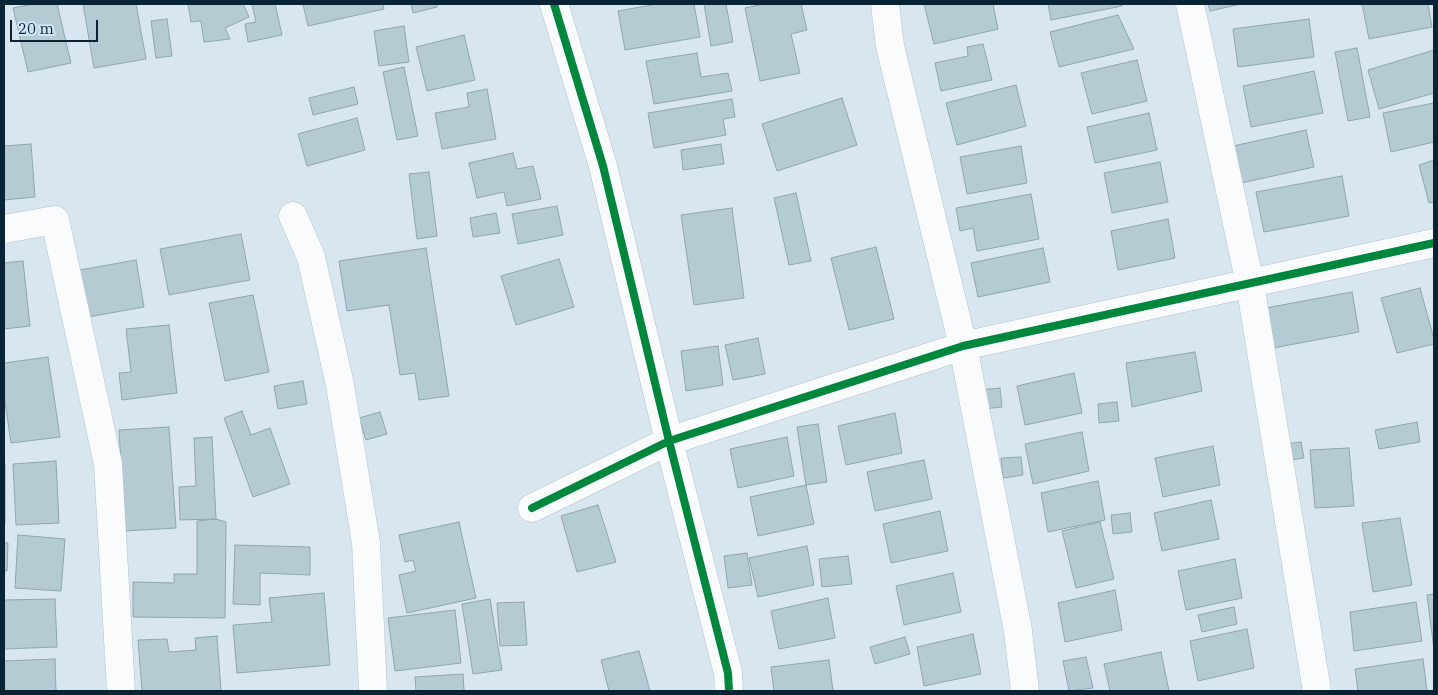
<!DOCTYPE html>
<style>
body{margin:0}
#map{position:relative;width:1438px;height:695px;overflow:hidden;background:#d8e6ef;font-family:"IBM Plex Serif",serif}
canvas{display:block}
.frame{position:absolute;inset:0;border:5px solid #092535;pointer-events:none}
.scale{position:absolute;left:10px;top:20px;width:88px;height:22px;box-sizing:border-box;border:2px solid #092535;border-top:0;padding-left:6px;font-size:15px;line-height:18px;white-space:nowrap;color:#092535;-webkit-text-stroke:4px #cee8f9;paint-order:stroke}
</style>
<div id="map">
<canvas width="1438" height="695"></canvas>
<div class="frame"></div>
<div class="scale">20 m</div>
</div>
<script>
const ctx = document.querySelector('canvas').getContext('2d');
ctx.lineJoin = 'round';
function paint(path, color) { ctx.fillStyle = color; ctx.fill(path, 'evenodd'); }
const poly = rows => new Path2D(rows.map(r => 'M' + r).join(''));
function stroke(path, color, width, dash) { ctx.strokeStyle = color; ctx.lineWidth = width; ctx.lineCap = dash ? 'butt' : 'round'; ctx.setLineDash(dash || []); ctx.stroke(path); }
const building = poly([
 [34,4,57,4,71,63,28,72,13,8,34,4],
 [83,4,136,4,146,59,94,68,83,4],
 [188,4,243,4,249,17,225,28,230,39,204,42,201,21,191,22,188,4],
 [252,4,275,4,282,35,248,42,245,24,256,22,252,4],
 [303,4,383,4,384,9,308,26,303,4],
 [411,4,437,4,437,7,413,13,411,4],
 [657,4,694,4,700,37,625,50,618,11,657,4],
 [704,4,726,4,733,42,711,46,704,4],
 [764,4,801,4,807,30,791,34,800,73,760,81,745,8,764,4],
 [924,4,993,4,998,29,934,44,924,4],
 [1048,4,1122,4,1122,6,1051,20,1048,4],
 [1208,4,1241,4,1210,11,1208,4],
 [1362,4,1428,4,1432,27,1369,39,1362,4],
 [1118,15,1134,49,1059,67,1050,32,1118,15],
 [167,19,172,56,156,58,151,21,167,19],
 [1309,19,1314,57,1238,67,1233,29,1309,19],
 [404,26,409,62,379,66,374,31,404,26],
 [464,35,475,80,427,91,416,47,464,35],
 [983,44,992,80,941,91,935,63,968,56,967,47,983,44],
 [1357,48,1370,117,1348,121,1335,52,1357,48],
 [1434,50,1434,93,1379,109,1368,70,1434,50],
 [697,53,701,77,728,73,732,91,654,104,646,61,697,53],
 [1137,60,1147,101,1092,114,1081,73,1137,60],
 [404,67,418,136,397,140,383,72,404,67],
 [1314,71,1323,113,1251,127,1243,86,1314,71],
 [1016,85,1026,126,957,145,946,103,1016,85],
 [354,87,358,104,313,115,309,98,354,87],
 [487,89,496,139,442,149,435,113,469,107,467,93,487,89],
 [842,98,857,145,777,171,762,124,842,98],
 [732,99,735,117,723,119,726,135,654,148,648,113,732,99],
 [1434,103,1434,142,1391,152,1383,113,1434,103],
 [1149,113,1157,150,1095,163,1087,127,1149,113],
 [357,118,365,150,307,166,298,134,357,118],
 [1306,130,1314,167,1241,183,1233,146,1306,130],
 [31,144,35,197,4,200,4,146,31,144],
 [721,144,724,164,683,170,681,150,721,144],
 [1021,146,1027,183,967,194,960,157,1021,146],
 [513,153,517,169,533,166,541,199,507,206,504,192,477,198,469,163,513,153],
 [1434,160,1434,202,1429,203,1419,165,1434,160],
 [1160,162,1168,202,1112,213,1104,173,1160,162],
 [429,172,437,236,417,239,409,174,429,172],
 [1342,176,1349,216,1264,232,1256,192,1342,176],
 [796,193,811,261,789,265,774,198,796,193],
 [1031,194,1039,239,977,251,973,228,960,231,956,208,1031,194],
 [557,206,563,235,518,244,512,214,557,206],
 [732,208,744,298,694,305,681,215,732,208],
 [496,213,500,233,473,237,470,218,496,213],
 [1168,219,1175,258,1118,270,1111,231,1168,219],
 [241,234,250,280,169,295,160,249,241,234],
 [876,247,894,319,849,330,831,258,876,247],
 [426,248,449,396,419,400,415,373,400,375,389,305,347,311,339,261,426,248],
 [1043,248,1050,282,978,297,971,263,1043,248],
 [559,259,574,307,516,325,501,276,559,259],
 [136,260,144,307,82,318,74,271,136,260],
 [23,261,30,326,4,329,4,263,23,261],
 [1420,288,1434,339,1434,344,1397,353,1381,298,1420,288],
 [1352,292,1359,332,1273,348,1266,308,1352,292],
 [253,295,269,372,225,381,209,303,253,295],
 [169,325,177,393,122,400,119,373,131,372,126,329,169,325],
 [758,338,765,374,733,380,725,345,758,338],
 [718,346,723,385,686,391,681,351,718,346],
 [1195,352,1202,391,1132,407,1126,363,1195,352],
 [48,357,60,437,11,443,4,395,4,363,48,357],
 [1074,373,1082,413,1025,425,1017,386,1074,373],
 [303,381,307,404,278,409,274,386,303,381],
 [1000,388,1002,407,982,409,980,390,1000,388],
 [1117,402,1119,421,1099,423,1098,404,1117,402],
 [242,411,251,435,270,428,290,484,253,497,224,418,242,411],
 [380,412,387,434,366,440,359,418,380,412],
 [895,413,902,453,846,465,838,426,895,413],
 [1417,422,1420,442,1379,449,1375,430,1417,422],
 [818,424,827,482,806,485,797,427,818,424],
 [169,427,176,528,125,531,119,430,169,427],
 [1082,432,1089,471,1033,484,1025,444,1082,432],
 [212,437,216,519,180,520,179,487,196,486,194,438,212,437],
 [787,437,794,476,738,488,730,449,787,437],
 [1301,442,1304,458,1289,460,1286,444,1301,442],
 [1213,446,1220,485,1163,497,1155,458,1213,446],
 [1349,448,1354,506,1315,508,1310,450,1349,448],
 [1021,457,1023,475,1003,478,1001,458,1021,457],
 [924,460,932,499,875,511,867,472,924,460],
 [56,461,59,523,16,525,13,464,56,461],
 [4,463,5,463,5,524,4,524,4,463],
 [1098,481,1105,520,1048,532,1041,493,1098,481],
 [806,485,814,524,758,536,750,497,806,485],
 [1211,500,1219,539,1162,551,1154,513,1211,500],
 [598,505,616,562,577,572,561,516,598,505],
 [940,511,948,551,891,563,883,524,940,511],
 [1130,513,1132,532,1113,534,1111,515,1130,513],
 [1400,518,1412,585,1373,592,1362,523,1400,518],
 [216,519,226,522,225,618,133,617,133,582,174,583,174,574,197,574,197,521,216,519],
 [459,522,476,598,407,613,399,575,416,571,413,560,405,562,399,535,459,522],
 [1100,522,1114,579,1076,588,1062,531,1100,522],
 [18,535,65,539,61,591,15,588,18,535],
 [4,543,8,543,7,571,4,571,4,543],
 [235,545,310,547,310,575,260,573,260,605,233,604,235,545],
 [807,546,814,585,758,597,749,558,807,546],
 [747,553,752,585,728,588,724,556,747,553],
 [848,556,852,584,822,587,819,559,848,556],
 [1235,559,1242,598,1186,610,1178,571,1235,559],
 [953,573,961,612,904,625,896,586,953,573],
 [1115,590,1122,630,1065,642,1058,603,1115,590],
 [324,593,330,665,237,673,233,625,272,622,269,598,324,593],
 [1434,594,1434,650,1427,595,1434,594],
 [828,598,835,638,779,649,771,611,828,598],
 [55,599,57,647,4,649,4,600,55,599],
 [490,599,502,670,473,674,462,604,490,599],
 [524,602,527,645,500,646,497,603,524,602],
 [1416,602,1422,641,1354,651,1350,612,1416,602],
 [1234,607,1237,624,1202,632,1198,615,1234,607],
 [455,610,461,663,395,671,388,618,455,610],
 [1247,629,1254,668,1198,681,1190,641,1247,629],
 [973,634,981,674,924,686,917,647,973,634],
 [217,636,221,691,142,691,138,640,167,639,169,652,196,650,195,638,217,636],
 [905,637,910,654,875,664,870,647,905,637],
 [639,651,650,691,609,691,601,660,639,651],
 [1161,652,1169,691,1110,691,1104,664,1161,652],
 [1086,657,1093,688,1069,691,1063,661,1086,657],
 [55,659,56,691,4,691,4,661,55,659],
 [1423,659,1427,691,1358,691,1355,669,1423,659],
 [829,660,833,691,774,691,771,667,829,660],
 [463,674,464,691,416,691,415,677,463,674]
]);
const street = poly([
 [554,4,603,166,669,441,728,673,729,691],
 [885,4,890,46,963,346,1018,631,1025,691],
 [1190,4,1250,284,1317,691],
 [293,216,311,257,340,385,366,543,373,691],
 [4,229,55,220,108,464,121,691],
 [532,508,669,441,963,346,1434,243]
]);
const cycleway = poly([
 [554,4,603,166,669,441,728,673,729,691],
 [532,508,669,441,963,346,1434,243]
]);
paint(building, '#b4cbd4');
stroke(building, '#8ea6af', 1);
stroke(street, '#b0c3d0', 29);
stroke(street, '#f9fbfd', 28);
stroke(cycleway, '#00873e', 8);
</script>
